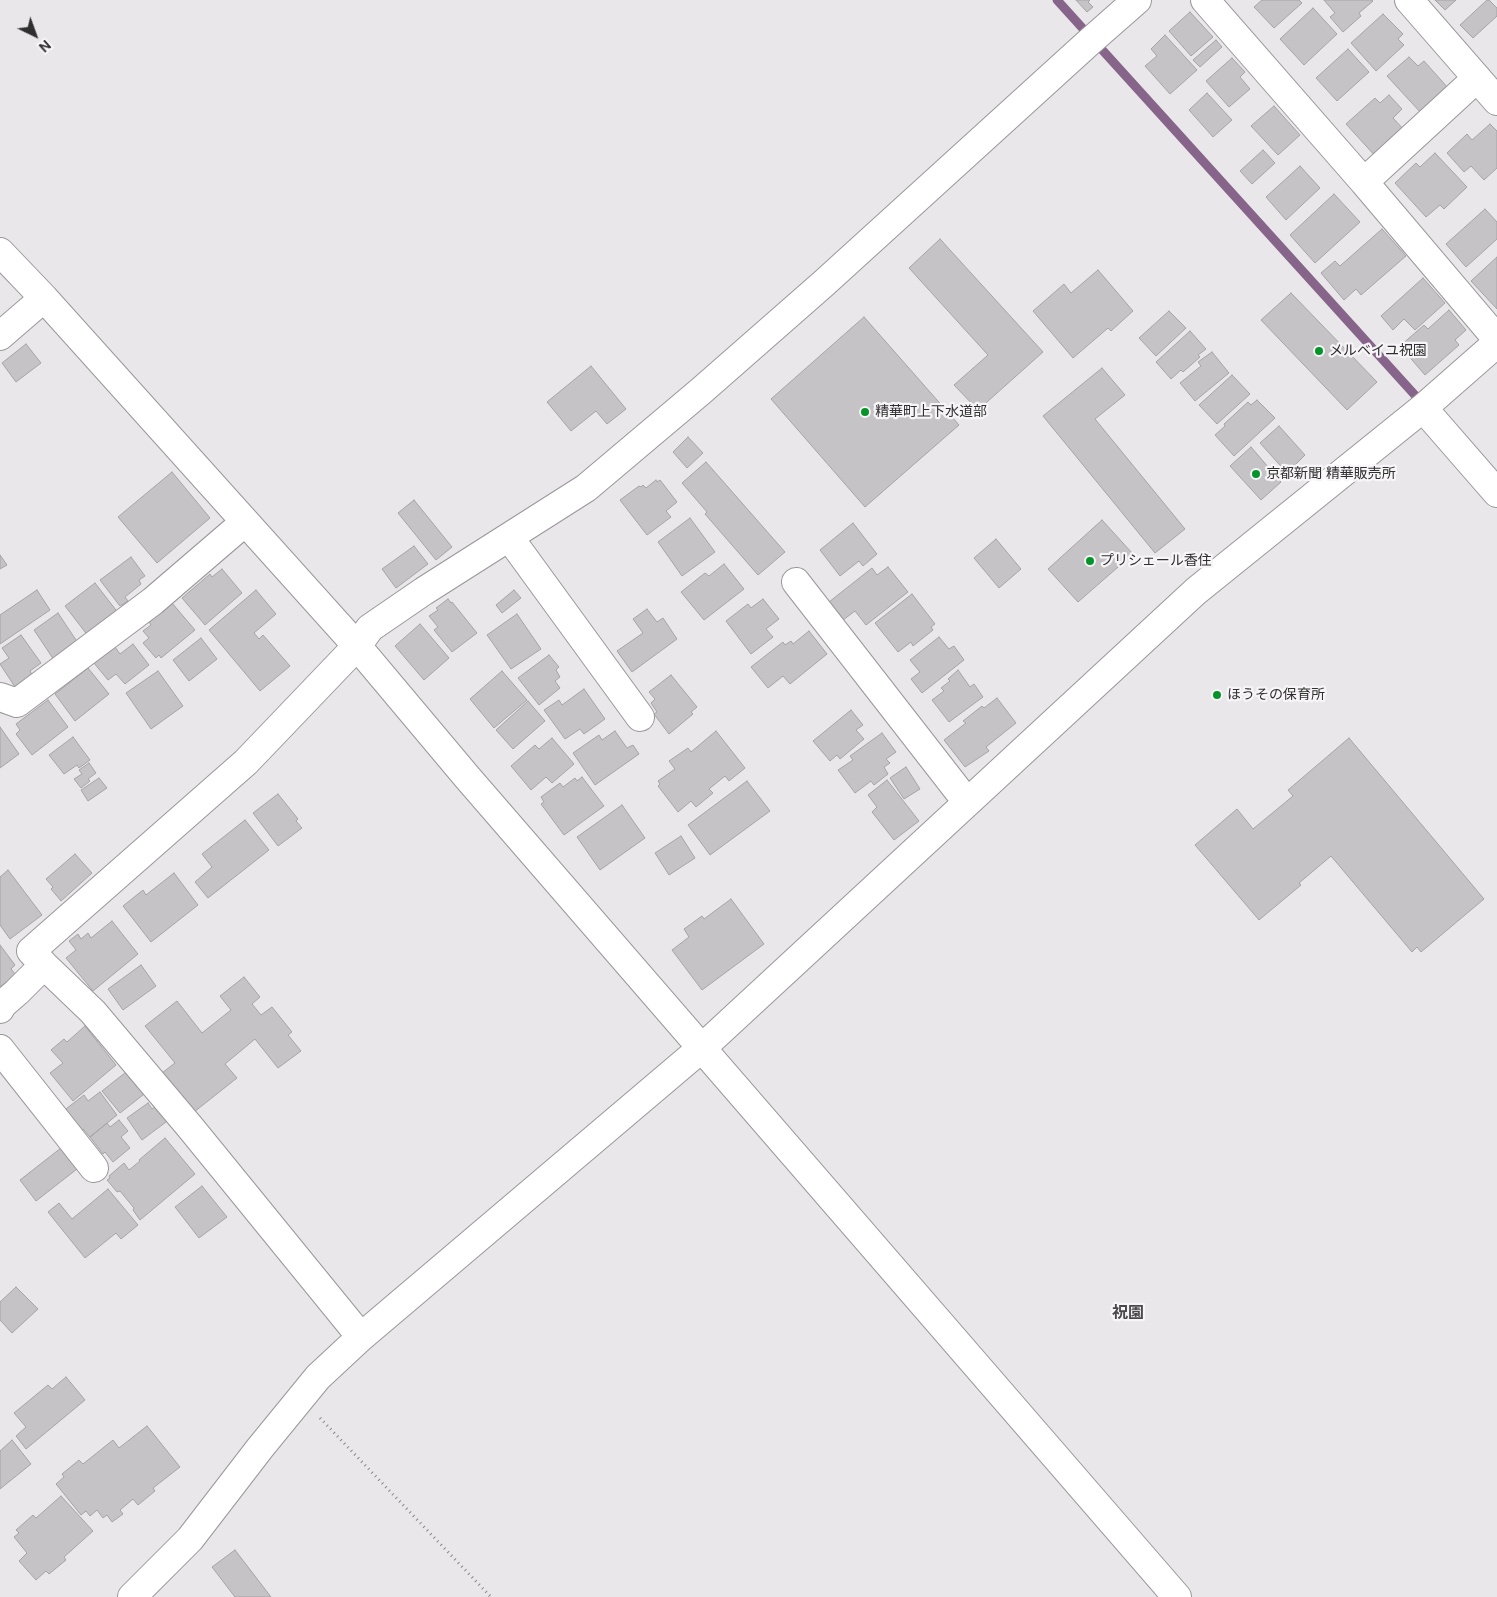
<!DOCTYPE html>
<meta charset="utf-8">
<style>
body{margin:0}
#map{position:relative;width:1497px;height:1597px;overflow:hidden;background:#eae7ea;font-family:"DM Sans",sans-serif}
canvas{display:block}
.north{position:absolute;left:10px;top:10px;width:50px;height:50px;-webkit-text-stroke:4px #f7f5f7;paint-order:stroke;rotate:138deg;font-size:14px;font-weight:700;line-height:20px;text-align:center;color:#302f30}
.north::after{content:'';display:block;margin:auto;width:18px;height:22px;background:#302f30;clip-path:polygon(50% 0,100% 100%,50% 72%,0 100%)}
</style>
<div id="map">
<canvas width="1497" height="1597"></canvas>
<div class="north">N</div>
</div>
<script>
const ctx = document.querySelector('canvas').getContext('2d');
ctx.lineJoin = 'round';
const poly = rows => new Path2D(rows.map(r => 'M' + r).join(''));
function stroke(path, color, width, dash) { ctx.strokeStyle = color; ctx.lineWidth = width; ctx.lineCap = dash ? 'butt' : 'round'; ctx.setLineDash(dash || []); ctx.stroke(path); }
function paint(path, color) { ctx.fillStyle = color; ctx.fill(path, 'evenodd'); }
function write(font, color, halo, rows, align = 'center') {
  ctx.font = font + ' "DM Sans","Noto Sans JP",sans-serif'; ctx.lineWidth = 4.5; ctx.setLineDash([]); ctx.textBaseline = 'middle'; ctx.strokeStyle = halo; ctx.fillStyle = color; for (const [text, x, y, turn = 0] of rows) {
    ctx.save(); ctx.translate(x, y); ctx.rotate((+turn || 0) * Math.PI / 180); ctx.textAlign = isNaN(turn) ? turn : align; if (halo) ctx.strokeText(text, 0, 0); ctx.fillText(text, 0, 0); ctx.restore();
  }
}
const stream = poly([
 [1057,0,1423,404]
]);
const building = poly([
 [1076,0,1090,0,1088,2,1093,7,1087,12,1076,0],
 [1262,0,1299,0,1302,3,1274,28,1254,7,1262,0],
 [1324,0,1372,0,1373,1,1359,13,1361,16,1343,32,1330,17,1335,13,1324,0],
 [1435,0,1456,0,1445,10,1435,0],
 [1487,0,1489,0,1497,8,1497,16,1473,38,1460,25,1487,0],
 [1313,8,1337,34,1304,65,1280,39,1313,8],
 [1190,12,1213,37,1191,56,1169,31,1190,12],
 [1383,14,1403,34,1398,39,1404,45,1376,71,1351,43,1383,14],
 [1165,35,1197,70,1170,94,1145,66,1157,56,1151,49,1165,35],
 [1216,40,1222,47,1200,67,1193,60,1216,40],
 [1348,49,1369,72,1337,101,1316,78,1348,49],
 [1409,57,1418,66,1424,61,1449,89,1422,114,1387,76,1409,57],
 [1232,58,1245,72,1240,77,1250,89,1229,107,1206,81,1232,58],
 [1207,93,1232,120,1213,137,1189,110,1207,93],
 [1389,95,1402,109,1393,118,1406,132,1377,158,1346,124,1375,98,1380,103,1389,95],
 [1274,106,1300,135,1278,155,1251,126,1274,106],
 [1490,124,1497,131,1497,168,1484,180,1471,166,1464,172,1447,153,1467,134,1472,140,1490,124],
 [1263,150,1275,163,1252,184,1240,171,1263,150],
 [1435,153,1467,187,1444,209,1440,205,1426,217,1395,183,1416,163,1420,167,1435,153],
 [1300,166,1320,188,1286,220,1266,197,1300,166],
 [1334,194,1360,222,1315,263,1290,235,1334,194],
 [1485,209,1497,222,1497,239,1466,267,1446,244,1485,209],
 [1382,229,1406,256,1361,295,1356,289,1344,300,1321,273,1335,261,1340,266,1382,229],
 [940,239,1043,352,978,410,954,385,988,355,909,268,940,239],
 [1497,257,1497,309,1471,281,1497,257],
 [1098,270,1133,311,1111,331,1108,328,1073,358,1033,311,1064,284,1071,293,1098,270],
 [1423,278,1445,303,1415,330,1404,319,1393,330,1381,316,1423,278],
 [1291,293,1377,382,1347,410,1261,320,1291,293],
 [1449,310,1466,330,1455,340,1459,345,1425,375,1400,346,1424,325,1428,329,1449,310],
 [1169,311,1186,328,1156,356,1139,338,1169,311],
 [864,317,959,425,865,507,771,399,864,317],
 [1190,331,1206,349,1198,355,1200,357,1183,372,1181,370,1171,379,1156,362,1190,331],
 [26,344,41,363,16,382,2,363,26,344],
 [1212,352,1229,373,1195,401,1180,383,1201,366,1198,362,1212,352],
 [591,366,626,409,607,424,596,411,571,431,547,402,591,366],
 [1102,368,1125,395,1095,419,1185,529,1155,553,1043,416,1102,368],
 [1232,375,1250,394,1217,424,1199,405,1232,375],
 [1257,400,1275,418,1234,456,1215,435,1225,426,1224,424,1248,402,1251,405,1257,400],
 [1279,426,1305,455,1287,473,1260,443,1279,426],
 [688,437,703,453,687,468,673,452,688,437],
 [1251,447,1281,482,1261,500,1230,466,1251,447],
 [706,462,785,552,758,575,705,514,707,512,682,483,706,462],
 [172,472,210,518,157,563,118,517,172,472],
 [656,480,657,482,660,480,677,502,666,511,671,517,647,535,620,500,639,486,641,487,643,485,646,488,656,480],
 [414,500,452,547,436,560,398,513,414,500],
 [690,518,715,552,682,576,658,542,690,518],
 [1102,520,1133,554,1078,602,1048,569,1102,520],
 [853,523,877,554,863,566,859,561,840,576,820,550,853,523],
 [996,539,1021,569,999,588,974,558,996,539],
 [414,546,428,564,396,588,382,569,414,546],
 [0,555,7,565,0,569,0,555],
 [131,557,145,576,139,580,141,584,125,597,128,601,120,606,100,580,131,557],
 [724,564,744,589,704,620,681,592,705,573,709,576,724,564],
 [888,567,908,592,866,625,855,611,843,620,829,602,872,568,877,575,888,567],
 [222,569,242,593,205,625,182,598,210,574,212,577,222,569],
 [95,583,119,614,89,637,65,606,95,583],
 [37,590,50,610,0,644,0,615,37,590],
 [256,590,276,614,254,633,259,639,263,635,290,666,260,691,209,630,256,590],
 [514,590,521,598,502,613,496,605,514,590],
 [912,594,935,624,931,627,933,630,913,646,911,642,898,652,875,623,912,594],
 [448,599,451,603,452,602,477,633,452,652,434,630,438,627,429,616,438,610,436,608,448,599],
 [763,599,779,619,766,629,773,637,751,654,726,621,748,604,751,608,763,599],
 [172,603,195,630,161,658,159,655,156,658,143,643,149,638,143,631,151,625,149,622,172,603],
 [647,609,657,622,663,618,677,639,632,672,617,651,643,633,633,619,647,609],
 [58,613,78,643,54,660,34,630,58,613],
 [517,614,541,649,511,669,487,635,517,614],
 [420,624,449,658,424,680,395,646,420,624],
 [809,631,827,654,790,684,783,676,768,688,751,667,783,642,785,645,791,641,793,644,809,631],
 [21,635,41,663,30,671,32,675,15,687,0,664,9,658,2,648,21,635],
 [939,637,949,649,954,646,964,660,922,693,911,679,920,672,910,660,939,637],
 [201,638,217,659,189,681,173,660,201,638],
 [133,644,149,665,125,684,116,674,108,680,94,663,115,647,120,654,133,644],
 [549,655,559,667,556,670,560,677,555,681,560,688,539,705,518,678,549,655],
 [88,668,109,694,75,721,55,694,88,668],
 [958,670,970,687,974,684,983,697,949,722,932,700,944,691,941,688,950,681,948,679,958,670],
 [158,671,183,706,151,729,126,693,158,671],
 [502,671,527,700,494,728,470,699,502,671],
 [671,675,697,707,691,712,693,714,669,734,654,714,657,712,651,703,655,699,649,692,671,675],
 [584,689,605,719,584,734,580,729,565,739,544,710,559,700,562,705,584,689],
 [997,698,1016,723,986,747,989,751,965,767,944,740,966,723,963,721,982,706,984,708,997,698],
 [48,700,68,727,32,755,16,734,20,730,16,724,48,700],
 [528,701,545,721,513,749,496,730,528,701],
 [851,710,863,725,856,730,864,739,840,759,837,755,830,761,813,741,851,710],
 [0,727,19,754,0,768,0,727],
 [615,731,627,748,633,745,639,754,595,785,573,753,599,735,602,740,615,731],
 [716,731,745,768,729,781,725,776,709,789,713,793,696,807,691,801,678,812,658,786,660,784,658,781,675,769,669,761,688,748,691,752,716,731],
 [882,733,896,752,886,759,890,763,884,767,888,774,874,785,871,781,855,793,838,770,853,760,850,756,882,733],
 [73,737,90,760,79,768,77,765,64,774,49,755,73,737],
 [552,738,574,764,552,783,546,777,531,790,511,766,535,745,539,749,552,738],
 [1349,738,1484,899,1421,952,1417,947,1412,952,1331,856,1299,883,1301,885,1259,920,1195,845,1237,809,1253,829,1293,796,1288,790,1349,738],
 [89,763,96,773,88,779,90,781,81,788,74,779,82,774,79,770,89,763],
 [906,767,920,789,904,799,890,778,906,767],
 [582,777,604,806,564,835,541,804,544,802,541,797,560,783,563,787,575,778,577,781,582,777],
 [99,778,107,788,88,801,81,790,99,778],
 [887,780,919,821,894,840,872,812,877,807,868,795,887,780],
 [747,781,770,811,710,855,688,825,747,781],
 [278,794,298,819,296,821,302,828,278,846,253,813,278,794],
 [622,805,645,838,600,870,577,837,622,805],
 [245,820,269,850,208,898,195,882,212,867,202,854,245,820],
 [681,836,695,858,669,875,655,853,681,836],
 [75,854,92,873,61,901,51,889,53,887,46,879,75,854],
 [8,870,42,915,10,939,0,925,0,877,8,870],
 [174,873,198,905,151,942,123,906,143,890,146,895,174,873],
 [731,899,764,944,702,990,672,950,689,937,684,929,702,916,704,919,731,899],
 [112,921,138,954,93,991,66,958,76,950,69,941,78,934,81,939,88,933,91,938,112,921],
 [0,945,15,965,11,969,16,975,0,987,0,945],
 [141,965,156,986,123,1010,108,989,141,965],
 [244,977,260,997,252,1004,261,1015,272,1007,292,1032,288,1035,301,1051,278,1068,255,1039,225,1064,237,1078,194,1112,162,1073,175,1063,145,1026,177,1001,202,1033,231,1010,220,996,244,977],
 [85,1026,116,1065,73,1101,50,1073,63,1063,51,1050,64,1039,67,1042,85,1026],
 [130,1069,148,1091,120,1113,102,1091,130,1069],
 [100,1092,117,1115,90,1137,83,1129,78,1133,62,1112,84,1095,88,1101,100,1092],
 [148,1103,152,1109,159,1104,170,1119,142,1140,127,1118,148,1103],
 [119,1120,128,1131,121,1137,130,1148,113,1162,105,1152,103,1154,90,1137,107,1123,110,1127,119,1120],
 [165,1138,195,1174,140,1220,133,1210,134,1208,120,1191,117,1192,107,1180,110,1178,109,1176,124,1163,129,1170,140,1161,139,1160,165,1138],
 [61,1148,77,1169,36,1201,20,1180,61,1148],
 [202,1186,227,1217,199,1238,175,1207,202,1186],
 [108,1189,138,1225,121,1239,116,1233,85,1258,48,1212,59,1203,72,1219,108,1189],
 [16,1287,38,1309,12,1333,0,1320,0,1302,16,1287],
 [66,1377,85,1400,26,1449,16,1436,26,1427,14,1413,48,1385,52,1389,66,1377],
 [147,1426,180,1467,153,1488,155,1491,138,1505,133,1499,120,1510,123,1514,112,1522,107,1515,103,1518,97,1510,90,1516,86,1511,81,1515,56,1484,64,1477,62,1474,79,1460,83,1464,113,1440,119,1448,147,1426],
 [12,1440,31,1464,0,1489,0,1451,12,1440],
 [61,1496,93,1531,64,1557,66,1560,49,1574,46,1571,36,1580,19,1561,27,1553,14,1537,19,1533,16,1530,33,1515,36,1518,61,1496],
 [235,1550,271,1597,235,1597,212,1567,235,1550]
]);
const path = poly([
 [320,1418,491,1597]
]);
const minor = poly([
 [1205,0,1364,182],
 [1409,0,1497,101],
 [1477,78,1364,182,1497,339],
 [0,252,44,298,357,646,467,777,1177,1597],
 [0,336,44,298],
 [1423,408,1497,493],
 [509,537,640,717],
 [796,582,967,802],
 [0,697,17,703,153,601,245,522],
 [0,1009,2,1005,17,992,44,965],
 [0,1049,94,1168],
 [361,1337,190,1127,93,1012,44,965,31,951,246,762,357,646,370,628,424,591,586,488,701,391,823,284,1087,44,1137,0],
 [132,1597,190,1539,260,1448,318,1377,361,1337,703,1047,1196,591,1423,408,1497,343]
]);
const markers = [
 [1319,351,5,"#05942a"],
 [865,412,5,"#05942a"],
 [1256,474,5,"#05942a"],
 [1090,561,5,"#05942a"],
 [1217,695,5,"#05942a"]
];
const poiNames = [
 ["メルベイユ祝園",1329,351],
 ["精華町上下水道部",875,412],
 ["京都新聞 精華販売所",1266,474],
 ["プリシェール香住",1100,561],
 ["ほうその保育所",1227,695]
];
const quarterNames = [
 ["祝園",1128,1314]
];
stroke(stream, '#876489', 9);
paint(building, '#c6c3c6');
stroke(building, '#a5a3a5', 1);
stroke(minor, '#9a979a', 30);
stroke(path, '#898789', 3, [1, 4]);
stroke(minor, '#fff', 28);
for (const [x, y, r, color] of markers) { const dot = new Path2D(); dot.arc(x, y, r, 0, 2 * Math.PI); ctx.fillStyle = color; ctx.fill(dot); stroke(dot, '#f7f5f7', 2); }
write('14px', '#302f30', '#f7f5f7', poiNames, 'left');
write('bold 16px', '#4a484a', '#f7f5f7', quarterNames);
</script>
